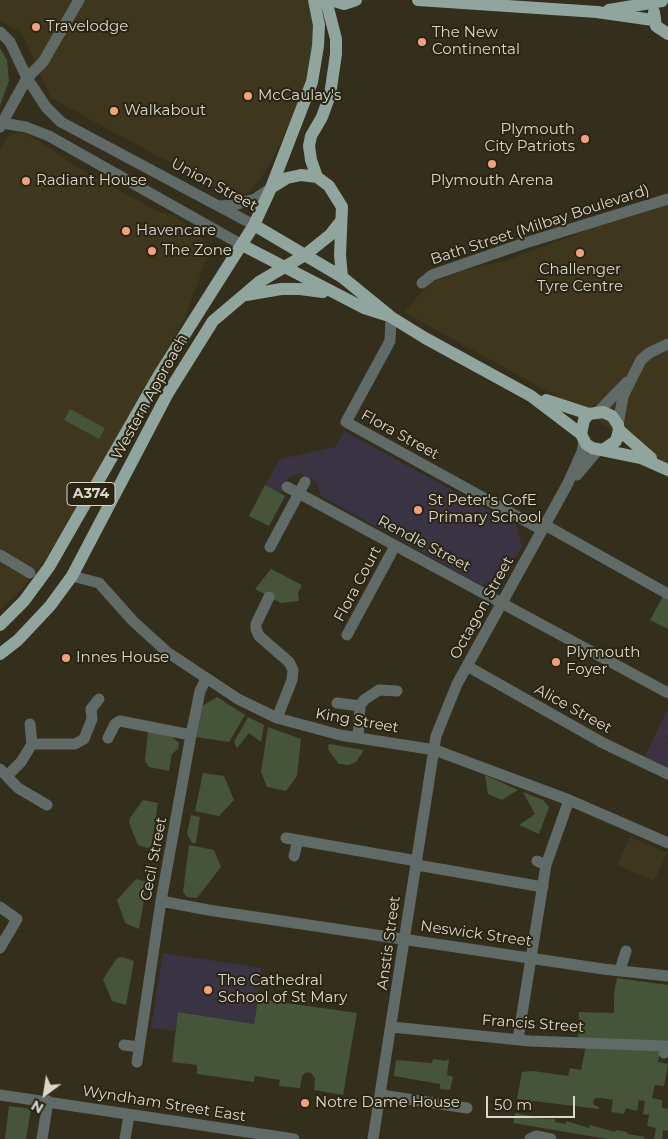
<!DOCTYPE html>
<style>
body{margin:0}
#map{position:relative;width:668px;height:1139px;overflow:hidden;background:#342f1d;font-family:Montserrat,sans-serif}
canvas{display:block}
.north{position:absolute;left:20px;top:1069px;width:50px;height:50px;-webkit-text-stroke:4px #2a2513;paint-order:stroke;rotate:211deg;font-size:14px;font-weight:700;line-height:20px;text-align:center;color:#dad7cc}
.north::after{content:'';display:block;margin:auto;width:18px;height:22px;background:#dad7cc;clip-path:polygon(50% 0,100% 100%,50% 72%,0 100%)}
.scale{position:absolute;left:486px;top:1096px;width:89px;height:22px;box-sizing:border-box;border:2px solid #dad7cc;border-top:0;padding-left:6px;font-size:15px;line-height:18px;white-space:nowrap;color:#dad7cc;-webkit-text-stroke:4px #2a2513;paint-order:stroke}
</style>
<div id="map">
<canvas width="668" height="1139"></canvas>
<div class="north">N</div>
<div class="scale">50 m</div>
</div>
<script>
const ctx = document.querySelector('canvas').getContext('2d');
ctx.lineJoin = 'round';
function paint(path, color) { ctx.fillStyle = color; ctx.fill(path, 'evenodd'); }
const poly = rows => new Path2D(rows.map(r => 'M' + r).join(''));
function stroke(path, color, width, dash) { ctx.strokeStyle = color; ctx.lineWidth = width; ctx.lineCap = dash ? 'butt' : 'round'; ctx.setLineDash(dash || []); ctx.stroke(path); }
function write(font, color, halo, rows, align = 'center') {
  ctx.font = font + ' Montserrat,sans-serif'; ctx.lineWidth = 4; ctx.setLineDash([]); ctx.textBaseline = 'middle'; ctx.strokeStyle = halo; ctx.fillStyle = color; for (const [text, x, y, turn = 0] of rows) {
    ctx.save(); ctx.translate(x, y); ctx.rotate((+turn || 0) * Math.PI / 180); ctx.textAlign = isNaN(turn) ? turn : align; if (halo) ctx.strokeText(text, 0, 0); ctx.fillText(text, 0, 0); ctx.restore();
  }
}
const built = poly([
 [0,0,308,0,317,42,306,92,267,169,250,192,235,198,51,98,22,33,0,20],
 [15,133,24,133,49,147,67,161,133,198,160,212,172,215,198,234,210,248,185,318,97,474,46,558,22,589,0,610,0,148,8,136],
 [668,200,668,464,572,405,404,312,435,277,505,261],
 [630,837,667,853,654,881,617,865]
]);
const industrial = poly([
 [668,708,668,733,666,737,668,738,668,770,644,758]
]);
const education = poly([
 [344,431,516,525,522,546,504,578,481,585,321,496,317,482,300,473,288,478,280,493,265,485,280,459,335,447],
 [163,953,262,968,254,1024,179,1012,175,1031,151,1028]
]);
const green = poly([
 [0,48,7,60,9,81,0,106],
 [70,409,105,428,99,439,64,420],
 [265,485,285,496,269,526,249,516],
 [271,569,302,585,298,593,299,601,281,603,255,589],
 [663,596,668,599,668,629,650,620],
 [217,697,245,715,229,742,196,737,202,706],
 [248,717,264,725,261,742,249,733,237,748,234,742],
 [268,727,301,739,297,776,286,791,267,787,261,772],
 [148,731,171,736,179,743,178,749,172,754,169,771,149,767,145,761],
 [328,745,330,744,364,750,356,762,349,765,339,764,329,751],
 [203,773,224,776,234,800,219,816,195,811],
 [485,775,518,790,502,800,488,794],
 [523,792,543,800,549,807,539,834,519,825,535,814],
 [143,800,158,803,151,849,138,845,129,823,130,818],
 [191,815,200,817,196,843,192,843,187,834],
 [189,845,214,850,221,867,197,898,187,897,183,892],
 [136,879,147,882,139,929,125,923,117,900],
 [122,957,134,961,126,1005,112,1001,103,979,117,958],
 [617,978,668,985,668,1042,578,1039,579,1012,614,1013,614,994],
 [258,999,357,1013,343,1095,314,1090,315,1078,311,1073,306,1072,302,1076,300,1088,279,1086,280,1080,255,1076,254,1082,197,1074,197,1065,172,1062,178,1012,254,1024],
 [586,1046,660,1050,658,1062,668,1064,664,1086,655,1085,652,1098,662,1100,662,1108,668,1109,668,1131,663,1130,662,1139,654,1139,656,1128,647,1126,649,1115,643,1114,645,1101,639,1100,637,1111,626,1108,624,1114,611,1112,613,1100,602,1098,596,1098,593,1101,594,1105,599,1107,599,1109,517,1099,522,1072,533,1071,568,1076,570,1068,581,1070],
 [433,1059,445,1061,449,1059,447,1075,453,1077,450,1090,440,1089,440,1084,394,1076,396,1060,432,1063],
 [9,1106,31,1109,26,1139,5,1139],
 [515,1113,532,1116,532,1118,555,1119,555,1122,566,1124,566,1121,589,1128,590,1125,615,1132,616,1130,628,1132,627,1134,645,1137,644,1139,607,1139,513,1123]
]);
const minor = poly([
 [0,32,10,42,27,78,46,107,61,122,254,225],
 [2,123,26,127,49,136,242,245],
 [0,127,27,78,43,62,79,0],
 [220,206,234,205,255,199,271,188],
 [422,283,432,275,522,244,668,199],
 [391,317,390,341,346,422,542,530],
 [597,413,627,382],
 [618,425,623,396,641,360,649,353,668,344],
 [577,475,598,450],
 [287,487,668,693],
 [545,525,668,594],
 [270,547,305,482],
 [0,555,30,573],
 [72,576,99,583,133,621,167,652,238,699,277,718,340,735,435,750,569,800,668,843],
 [269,597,256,624,256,629,259,636,289,662,293,670,292,680,277,718],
 [347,635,395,546],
 [467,666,603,743,668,774],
 [337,703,360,706],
 [108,738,115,724,120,721,191,735],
 [358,738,360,706,364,700,379,690,397,691],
 [32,744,75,744,84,739,92,719,91,709,99,699],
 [0,769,18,788,47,805],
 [7,776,21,762,32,744,30,724],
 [286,838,417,861],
 [294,856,298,840],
 [537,861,546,865,569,800],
 [417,865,543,887],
 [161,901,208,910,603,969,668,976],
 [0,907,17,919,0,948],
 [620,970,626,951],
 [392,1027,530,1041,665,1046,664,1053],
 [518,1039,546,865],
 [124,1045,139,1047],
 [137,1062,161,901,191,735,200,691,206,679],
 [0,1095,294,1139],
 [381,1095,467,1108],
 [42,1139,48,1101],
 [125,1139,129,1115],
 [373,1139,436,736,457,684,567,485,582,452,584,441],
 [530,1139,536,1136,551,1139]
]);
const major = poly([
 [331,0,344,4,356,0],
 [418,0,597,12,653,20],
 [609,10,662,1],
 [654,12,656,26,668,34],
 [317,177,311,160,309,146,311,136,322,117,330,95,336,54,336,39,326,0],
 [271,188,287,178,301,175,317,177,329,186,342,207,340,255,342,277],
 [254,225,342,277,391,317,425,338,531,396,581,434],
 [242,245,364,308,386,315],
 [246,295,281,289,300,289,323,292],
 [546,400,589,414],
 [619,430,651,458],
 [603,450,616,441,619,430,618,425,612,416,603,412,589,414,584,420,581,434,586,444,592,448,641,458,668,470],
 [0,625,24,601,49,567,159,375,254,225,271,188,312,82,318,46,319,25,314,0],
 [0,654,18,640,50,606,72,576,168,393,213,321,259,282,305,255,330,235,341,221]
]);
const markers = [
 [36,27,5,"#f1a17d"],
 [422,42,5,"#f1a17d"],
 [248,96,5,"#f1a17d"],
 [114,111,5,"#f1a17d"],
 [585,139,5,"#f1a17d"],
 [492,164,5,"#f1a17d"],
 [26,181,5,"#f1a17d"],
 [126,231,5,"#f1a17d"],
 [152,251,5,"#f1a17d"],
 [580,253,5,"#f1a17d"],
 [418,510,5,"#f1a17d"],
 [66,658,5,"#f1a17d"],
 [556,662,5,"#f1a17d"],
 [208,990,5,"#f1a17d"],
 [305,1103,5,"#f1a17d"]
];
const shields = [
 [91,494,48]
];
const shieldNames = [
 ["A374",91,494]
];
const poiNames = [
 ["Travelodge",46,27],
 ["The New",432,33],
 ["Continental",432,50],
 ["McCaulay's",258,96],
 ["Walkabout",124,111],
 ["Plymouth",575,130,"right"],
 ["City Patriots",575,147,"right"],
 ["Radiant House",36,181],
 ["Plymouth Arena",492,181,"center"],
 ["Havencare",136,231],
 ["The Zone",162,251],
 ["Challenger",580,270,"center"],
 ["Tyre Centre",580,287,"center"],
 ["St Peter's CofE",428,501],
 ["Primary School",428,518],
 ["Plymouth",566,653],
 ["Foyer",566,670],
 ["Innes House",76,658],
 ["The Cathedral",218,981],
 ["School of St Mary",218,998],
 ["Notre Dame House",315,1103]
];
const streetNames = [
 ["Union Street",214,185,28],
 ["Bath Street (Milbay Boulevard)",540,225,-18],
 ["Western Approach",150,397,-61],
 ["Flora Street",400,435,29],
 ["Rendle Street",424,544,28],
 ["Flora Court",358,584,-62],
 ["Octagon Street",482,608,-61],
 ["Alice Street",573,709,29],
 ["King Street",357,721,10],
 ["Cecil Street",154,859,-79],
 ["Neswick Street",476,934,8],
 ["Anstis Street",389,943,-82],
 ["Francis Street",533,1024,4],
 ["Wyndham Street East",164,1104,9]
];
paint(built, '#3e371e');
paint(industrial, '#3c3241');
paint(education, '#393344');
paint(green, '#46543a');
stroke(minor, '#606b67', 11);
stroke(major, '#90a59d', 12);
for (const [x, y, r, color] of markers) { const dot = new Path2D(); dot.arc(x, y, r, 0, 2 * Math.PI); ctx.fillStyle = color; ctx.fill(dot); stroke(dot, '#2a2513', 2); }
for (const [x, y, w] of shields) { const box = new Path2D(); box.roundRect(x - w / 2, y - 11.5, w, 23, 4); ctx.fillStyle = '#2a2513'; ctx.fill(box); stroke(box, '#dad7cc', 1); }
write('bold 14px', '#dad7cc', null, shieldNames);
write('15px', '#dad7cc', '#2a2513', poiNames, 'left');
write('15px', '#dad7cc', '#2a2513', streetNames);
</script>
